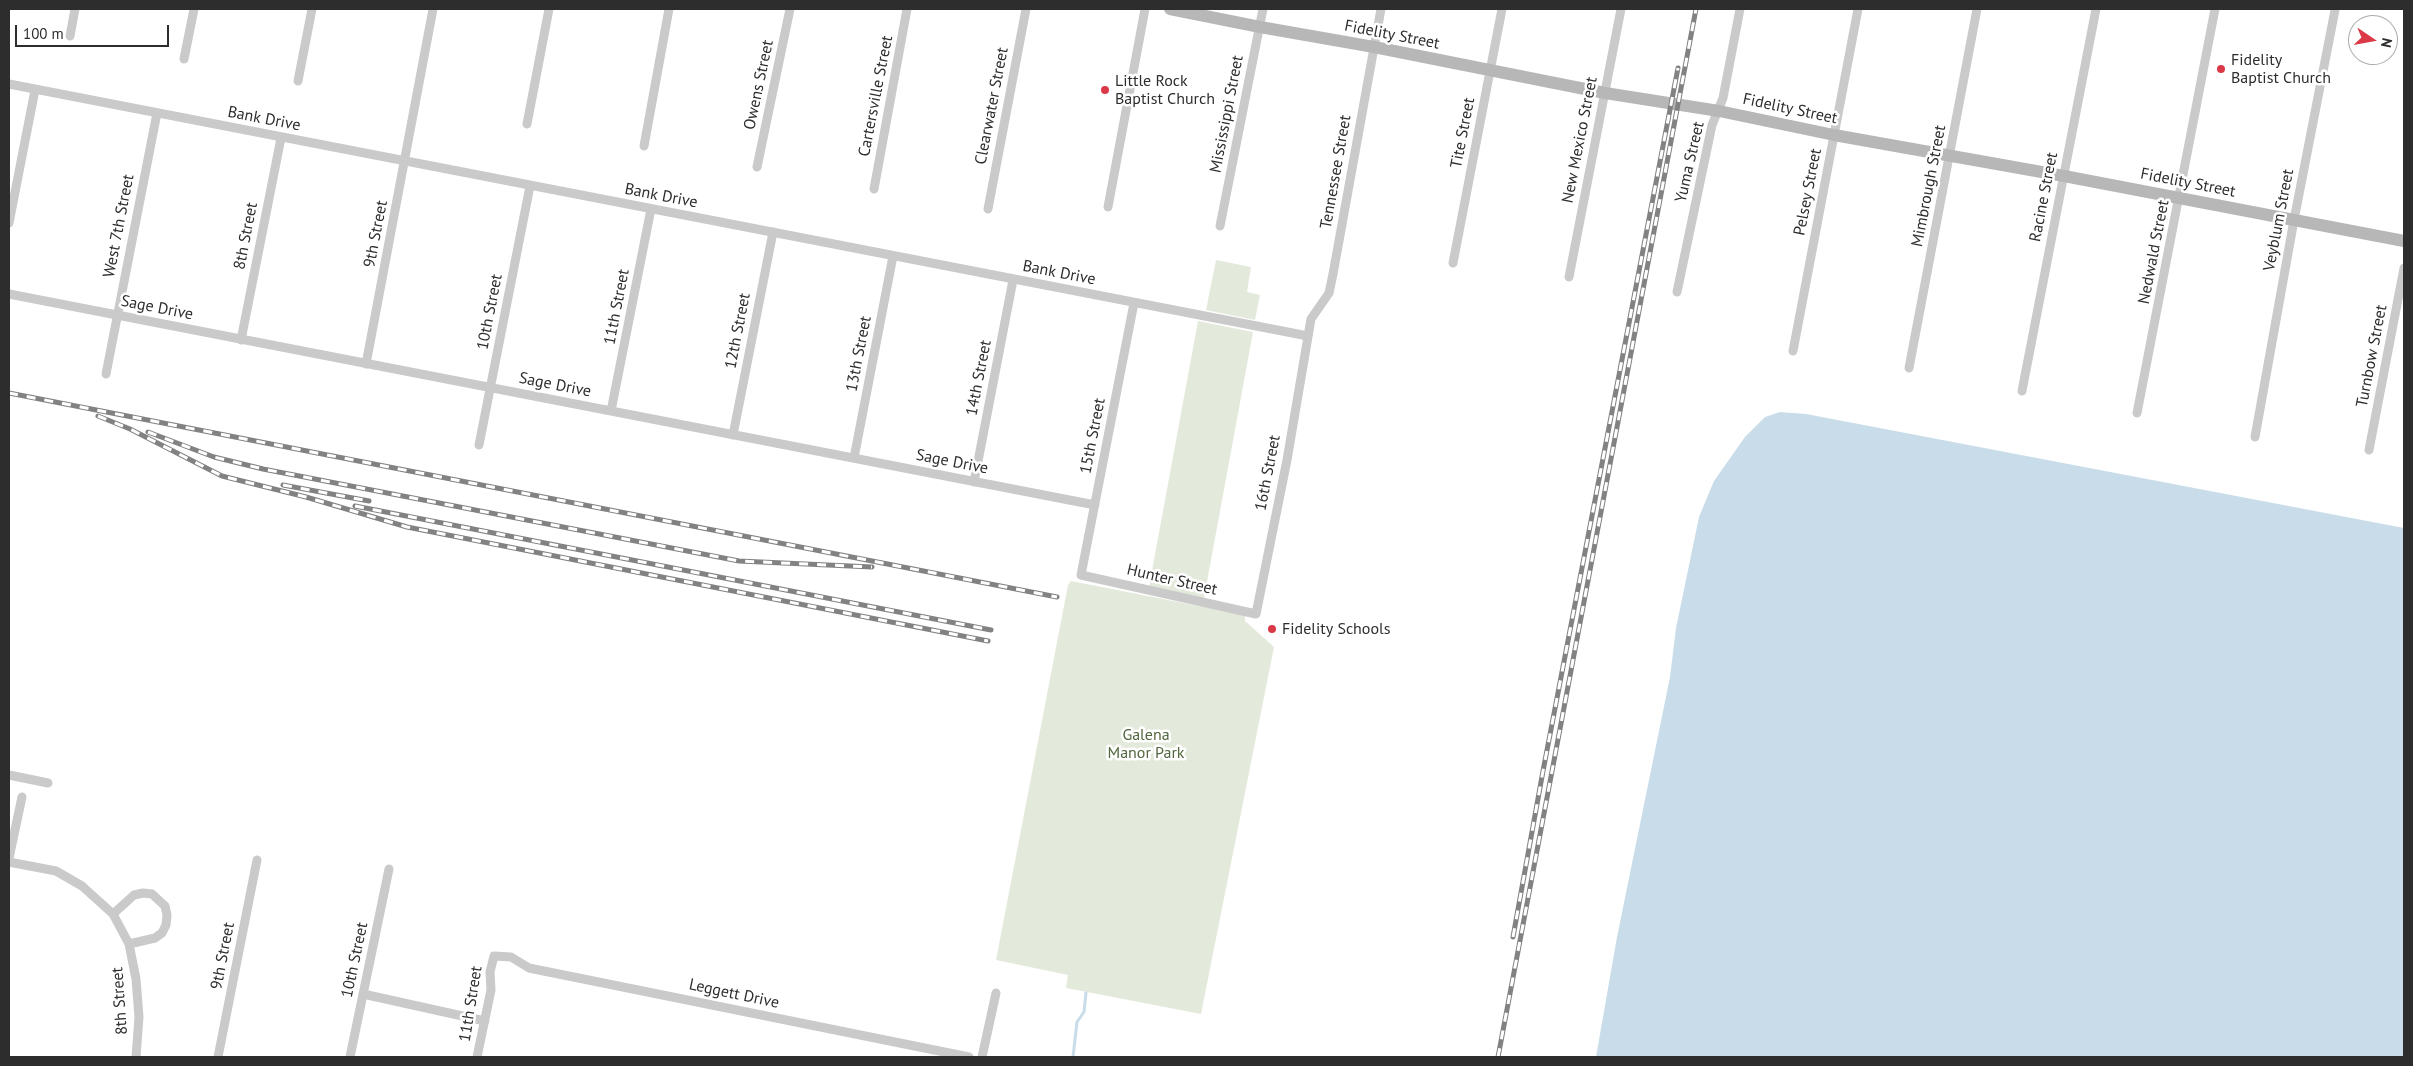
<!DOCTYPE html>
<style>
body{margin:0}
#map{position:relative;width:2413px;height:1066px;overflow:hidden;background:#fff;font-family:"PT Sans",sans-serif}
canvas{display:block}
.frame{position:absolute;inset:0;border:10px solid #2d2d2d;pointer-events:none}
.north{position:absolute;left:2348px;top:15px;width:50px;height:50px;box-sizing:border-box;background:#fff;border:1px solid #ababab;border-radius:50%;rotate:102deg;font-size:14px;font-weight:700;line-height:20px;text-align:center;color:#2d2d2d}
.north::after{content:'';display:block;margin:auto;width:18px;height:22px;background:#db3848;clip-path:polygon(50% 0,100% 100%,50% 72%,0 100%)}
.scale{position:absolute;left:15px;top:25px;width:154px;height:22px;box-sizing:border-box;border:2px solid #2d2d2d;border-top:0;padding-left:6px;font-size:15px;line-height:18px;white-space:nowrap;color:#2d2d2d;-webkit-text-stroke:4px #fff;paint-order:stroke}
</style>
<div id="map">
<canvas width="2413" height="1066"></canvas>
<div class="frame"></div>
<div class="north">N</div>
<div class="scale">100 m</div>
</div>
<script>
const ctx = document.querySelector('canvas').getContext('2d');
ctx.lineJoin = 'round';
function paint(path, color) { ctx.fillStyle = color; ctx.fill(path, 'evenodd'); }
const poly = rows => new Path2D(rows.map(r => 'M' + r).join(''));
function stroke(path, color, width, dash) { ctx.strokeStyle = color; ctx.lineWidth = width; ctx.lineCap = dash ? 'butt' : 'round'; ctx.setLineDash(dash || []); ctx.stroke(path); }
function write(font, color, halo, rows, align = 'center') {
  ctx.font = font + ' "PT Sans",sans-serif'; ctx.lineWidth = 5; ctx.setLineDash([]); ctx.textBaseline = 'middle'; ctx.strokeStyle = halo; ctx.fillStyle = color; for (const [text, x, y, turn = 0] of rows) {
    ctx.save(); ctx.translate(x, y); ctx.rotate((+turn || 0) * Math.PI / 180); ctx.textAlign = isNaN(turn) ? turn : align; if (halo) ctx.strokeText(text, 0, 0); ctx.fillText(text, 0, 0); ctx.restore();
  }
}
const green = poly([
 [1216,260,1251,267,1247,292,1260,295,1255,320,1206,310],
 [1198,321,1253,332,1204,598,1149,587],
 [1071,581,1245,615,1245,621,1274,647,1201,1014,1066,988,1068,975,996,960,1068,585]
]);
const water = poly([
 [1780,412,1806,414,2404,528,2404,1057,1596,1057,1617,937,1670,677,1676,628,1699,517,1714,481,1745,437,1765,417]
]);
const stream = poly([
 [1073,1057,1077,1022,1084,1012,1086,993]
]);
const minor = poly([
 [70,36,75,9],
 [184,59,194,9],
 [298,81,312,9],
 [9,84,1308,336],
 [527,124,549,9],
 [644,146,669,9],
 [757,167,790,9],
 [874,189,907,9],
 [1108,207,1145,9],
 [988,209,1026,9],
 [9,223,35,90],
 [1220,226,1263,9],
 [1453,263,1502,9],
 [1569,277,1621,9],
 [1677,292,1712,125,1723,98,1740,9],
 [9,294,1095,505],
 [1134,303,1081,575,1256,614,1287,460,1311,319,1329,293,1333,274,1381,9],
 [241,340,281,138],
 [1793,351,1858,9],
 [366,364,433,9],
 [1909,368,1977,9],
 [106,374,157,113],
 [2022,391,2096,9],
 [611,411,651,209],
 [2137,413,2215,9],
 [733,435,773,232],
 [2255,437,2294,220,2335,10],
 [479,445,530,186],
 [2369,450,2404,268],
 [854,458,893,256],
 [974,482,1013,280],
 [9,775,48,783],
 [9,858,22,797],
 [9,862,56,871,82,886,113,914,129,944,136,979,139,1017,136,1057],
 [113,914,134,895,143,893,152,894,165,906,167,915,166,925,162,933,155,938,129,944],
 [363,994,485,1021],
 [218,1057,257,860],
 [350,1057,389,869],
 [477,1057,491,990,490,972,494,956,511,957,529,968,969,1057],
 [982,1057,996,993]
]);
const secondary = poly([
 [1170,9,1260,27,1374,47,1605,93,1719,111,1834,135,2064,176,2404,241]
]);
const rail = poly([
 [9,393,1057,597],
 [98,416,130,429,222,476,306,497,407,527,988,641],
 [148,432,214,457,263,469,739,561,872,567],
 [283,485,369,501],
 [355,506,991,630],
 [1513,937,1543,771,1678,68],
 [1498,1057,1696,9]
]);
const markers = [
 [2221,69,5,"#db3848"],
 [1105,90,5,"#db3848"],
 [1272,629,5,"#db3848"]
];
const streetNames = [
 ["Fidelity Street",1392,35,11],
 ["Owens Street",759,85,-78],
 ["Cartersville Street",876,96,-79],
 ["Clearwater Street",992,106,-79],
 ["Fidelity Street",1790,109,12],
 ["Mississippi Street",1227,114,-79],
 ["Bank Drive",264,119,11],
 ["Tite Street",1463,133,-79],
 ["New Mexico Street",1580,140,-79],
 ["Yuma Street",1690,162,-77],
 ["Tennessee Street",1336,172,-80],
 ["Fidelity Street",2188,183,11],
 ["Mimbrough Street",1929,186,-79],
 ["Pelsey Street",1808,192,-79],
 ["Bank Drive",661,196,11],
 ["Racine Street",2044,197,-79],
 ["Veyblum Street",2279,220,-79],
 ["West 7th Street",119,226,-79],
 ["9th Street",376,234,-79],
 ["8th Street",246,236,-79],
 ["Nedwald Street",2154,252,-79],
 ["Bank Drive",1059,273,11],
 ["11th Street",617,307,-79],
 ["Sage Drive",157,308,11],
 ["10th Street",490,312,-79],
 ["12th Street",738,331,-79],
 ["13th Street",859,354,-79],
 ["Turnbow Street",2372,356,-79],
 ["14th Street",979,378,-79],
 ["Sage Drive",555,385,11],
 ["15th Street",1093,436,-79],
 ["Sage Drive",952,462,11],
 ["16th Street",1268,473,-79],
 ["Hunter Street",1172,580,13],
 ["9th Street",223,956,-79],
 ["10th Street",355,960,-78],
 ["Leggett Drive",734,994,12],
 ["8th Street",120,1001,-94],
 ["11th Street",471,1004,-81]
];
const poiNames = [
 ["Fidelity",2231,60],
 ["Baptist Church",2231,78],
 ["Little Rock",1115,81],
 ["Baptist Church",1115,99],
 ["Fidelity Schools",1282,629]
];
const parkNames = [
 ["Galena",1146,735],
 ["Manor Park",1146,753]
];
paint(green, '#e4eadb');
paint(water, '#c8dde9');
stroke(stream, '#c8dde9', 3);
stroke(minor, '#cacaca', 9);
stroke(secondary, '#b7b7b7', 12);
stroke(rail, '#828282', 5);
stroke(rail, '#fff', 3, [9]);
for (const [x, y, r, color] of markers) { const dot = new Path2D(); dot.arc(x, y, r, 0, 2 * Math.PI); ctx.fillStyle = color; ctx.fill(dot); stroke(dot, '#fff', 2); }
write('16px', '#2d2d2d', '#fff', streetNames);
write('16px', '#2d2d2d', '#fff', poiNames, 'left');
write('16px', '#51663d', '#fff', parkNames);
</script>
